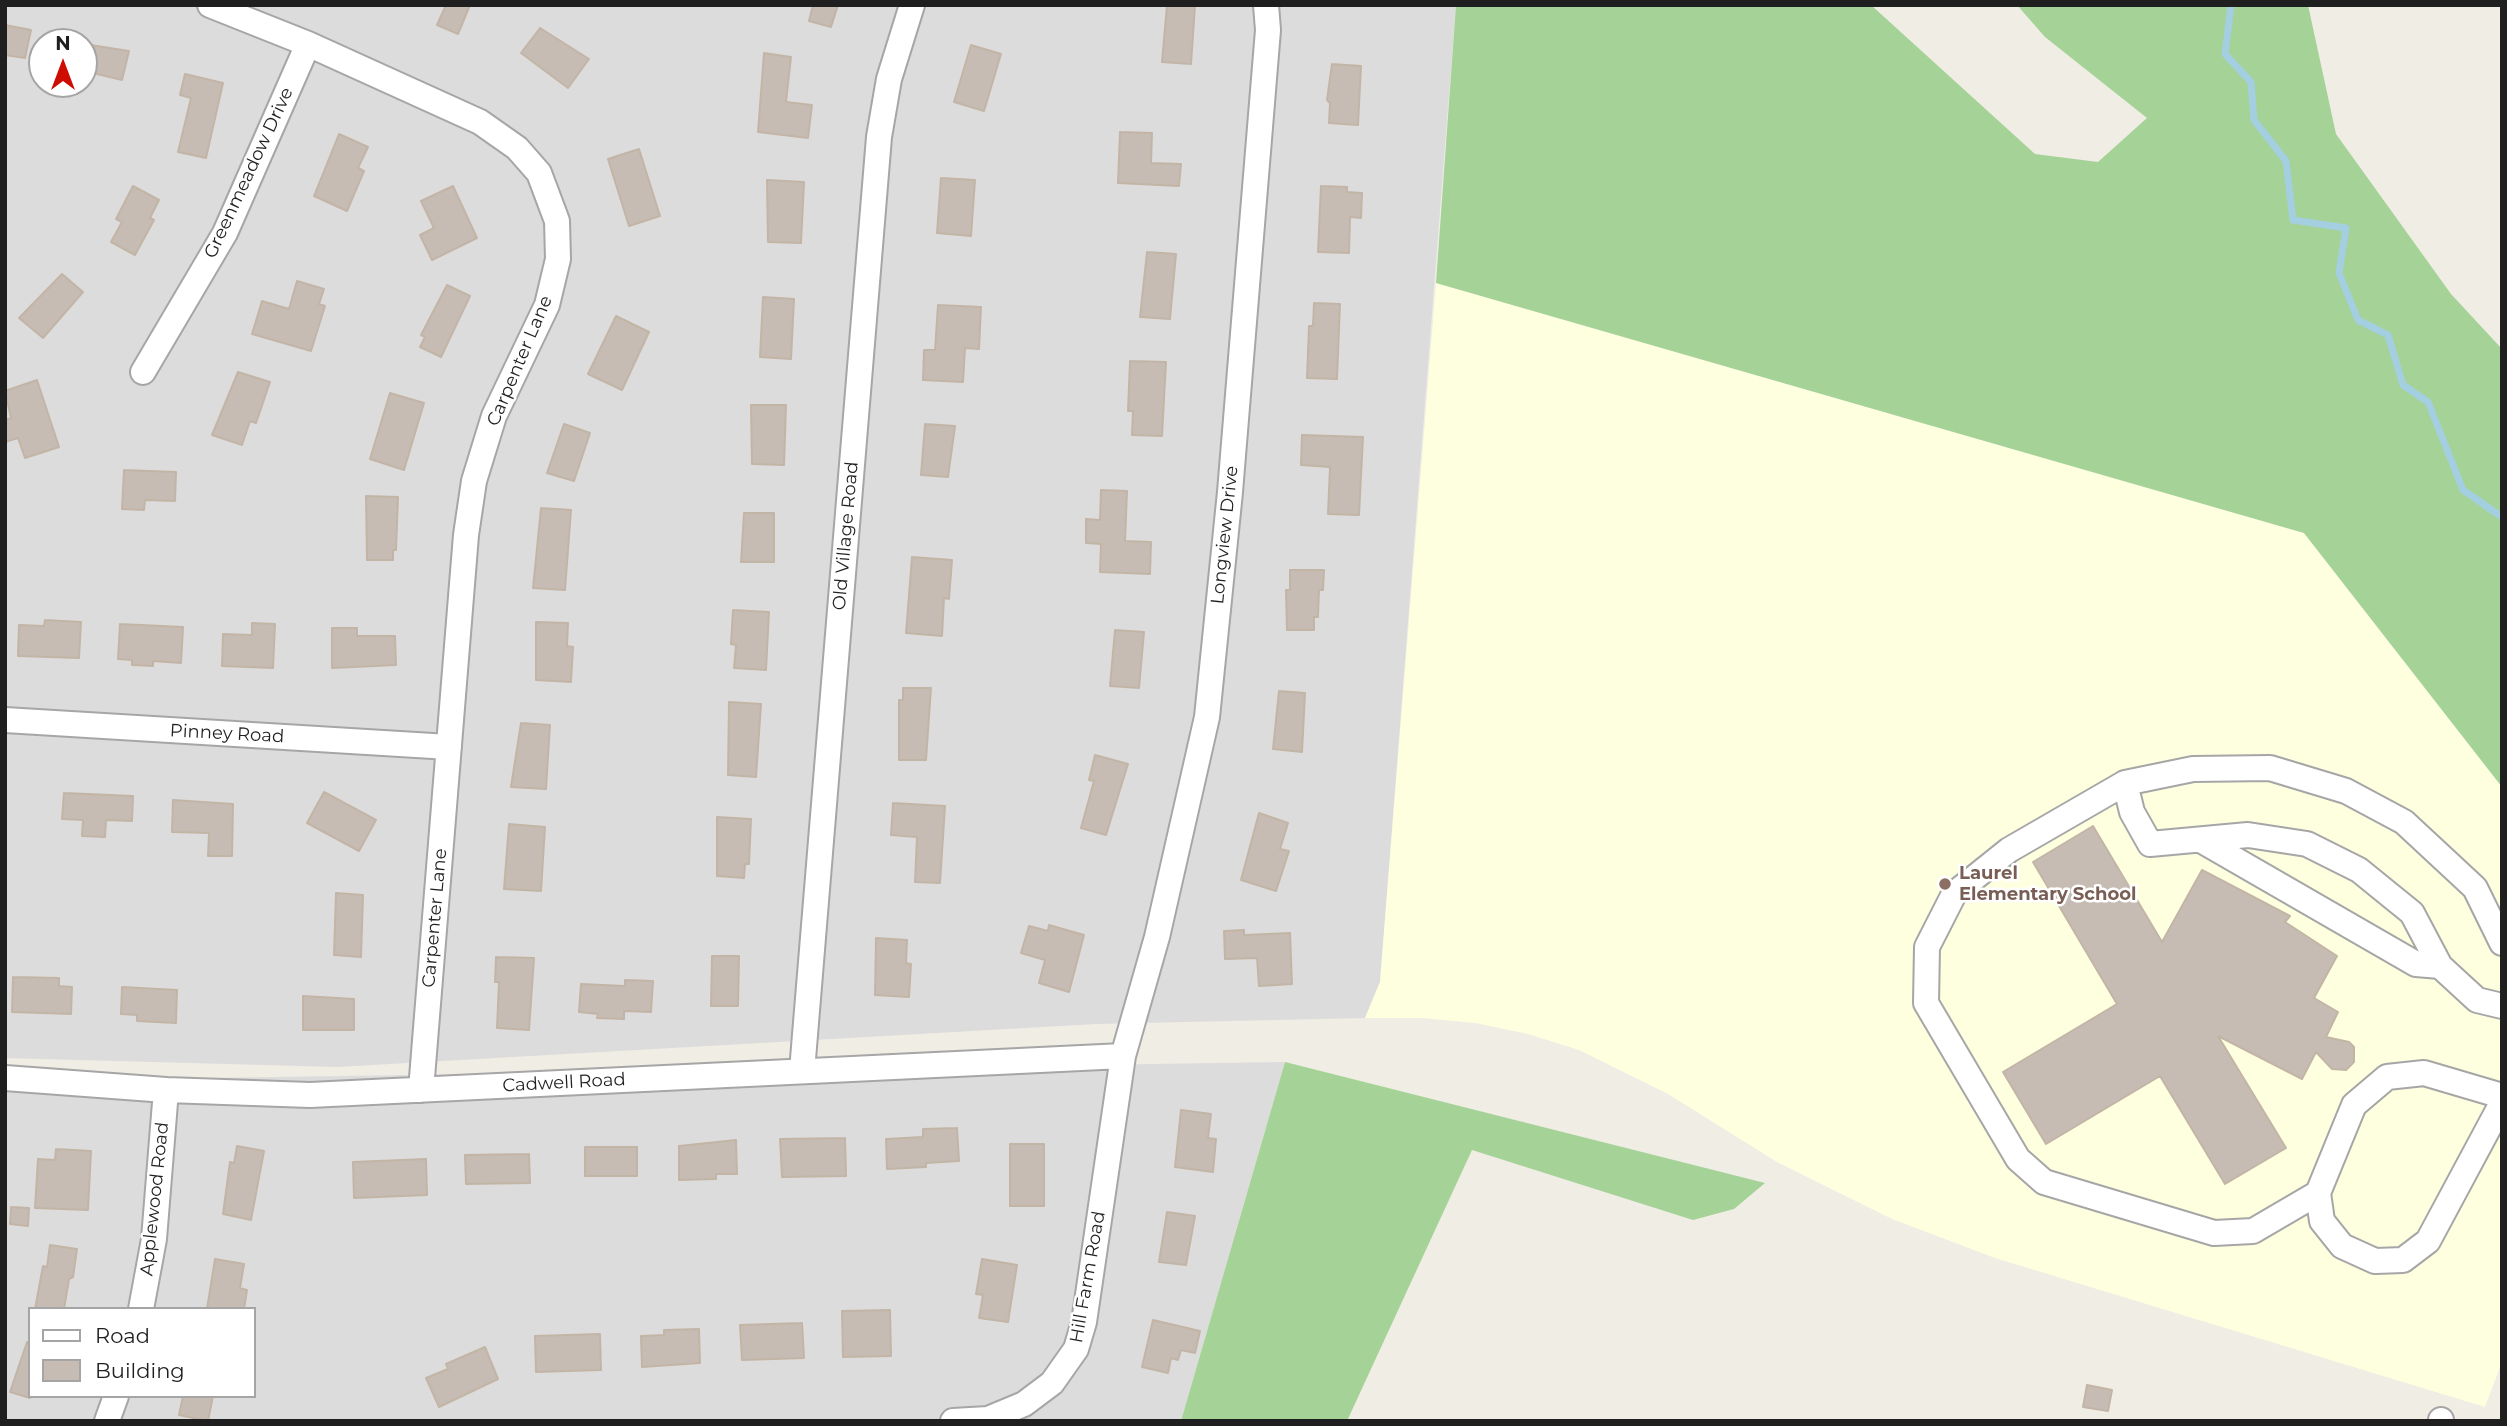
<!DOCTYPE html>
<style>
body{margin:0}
#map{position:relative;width:2507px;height:1426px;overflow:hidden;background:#f0ede5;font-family:Montserrat,sans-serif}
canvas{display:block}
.frame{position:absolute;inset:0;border:7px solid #1f1f1f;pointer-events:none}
.legend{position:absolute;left:28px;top:1307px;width:228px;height:91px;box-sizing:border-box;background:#fff;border:2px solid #a5a5a5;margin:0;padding:9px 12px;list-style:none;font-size:21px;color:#1f1f1f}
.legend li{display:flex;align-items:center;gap:14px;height:35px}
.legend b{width:35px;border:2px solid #a5a5a5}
.north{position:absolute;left:28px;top:28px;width:70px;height:70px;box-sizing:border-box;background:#fff;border:2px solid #a5a5a5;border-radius:50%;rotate:0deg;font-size:19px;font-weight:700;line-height:28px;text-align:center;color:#1f1f1f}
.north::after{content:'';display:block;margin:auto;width:24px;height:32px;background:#ce0d00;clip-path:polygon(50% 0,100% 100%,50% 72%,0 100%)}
</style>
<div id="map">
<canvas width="2507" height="1426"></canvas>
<div class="frame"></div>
<ul class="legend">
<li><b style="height:9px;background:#fff"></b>Road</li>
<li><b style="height:19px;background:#c6bcb4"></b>Building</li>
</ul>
<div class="north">N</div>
</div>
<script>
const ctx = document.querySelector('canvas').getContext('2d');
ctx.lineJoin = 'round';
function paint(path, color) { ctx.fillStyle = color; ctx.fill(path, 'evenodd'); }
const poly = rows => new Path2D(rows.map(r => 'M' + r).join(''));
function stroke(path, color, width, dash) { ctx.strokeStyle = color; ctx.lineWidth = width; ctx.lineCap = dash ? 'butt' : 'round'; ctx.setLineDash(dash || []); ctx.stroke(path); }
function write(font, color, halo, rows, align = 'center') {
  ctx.font = font + ' Montserrat,sans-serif'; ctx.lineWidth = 5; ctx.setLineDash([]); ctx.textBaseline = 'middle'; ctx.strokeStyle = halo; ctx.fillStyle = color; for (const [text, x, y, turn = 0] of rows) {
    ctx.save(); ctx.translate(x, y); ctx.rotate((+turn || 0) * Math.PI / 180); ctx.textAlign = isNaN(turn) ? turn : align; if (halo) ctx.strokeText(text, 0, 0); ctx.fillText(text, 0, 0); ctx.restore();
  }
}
const residential = poly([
 [5,5,1456,5,1380,982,1365,1018,1096,1024,337,1067,5,1058],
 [42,42,84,42,84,84,42,84],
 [1285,1062,1181,1421,5,1421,5,1081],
 [30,1309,254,1309,254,1396,30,1396]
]);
const education = poly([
 [1436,283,2304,533,2502,787,2502,1362,2485,1407,1995,1258,1892,1219,1777,1162,1668,1094,1579,1050,1528,1034,1475,1023,1422,1018,1365,1018,1380,982]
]);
const forest = poly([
 [1456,5,1871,5,2035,154,2098,162,2147,118,2045,37,2017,5,2308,5,2336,134,2451,294,2502,349,2502,787,2304,533,1436,283],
 [1285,1062,1765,1183,1734,1209,1693,1220,1472,1150,1347,1421,1181,1421]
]);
const stream = poly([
 [2231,5,2225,54,2251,82,2254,120,2286,161,2293,220,2346,228,2339,273,2358,320,2388,335,2403,385,2428,402,2463,490,2502,517]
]);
const building = poly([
 [446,5,470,5,458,34,437,25,446,5],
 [813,5,838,5,831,27,809,21,813,5],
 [1167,5,1195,5,1191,64,1162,62,1167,5],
 [5,25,31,30,25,58,5,55,5,25],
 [540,28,589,59,568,88,521,53,540,28],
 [84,44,129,51,122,80,84,71,84,44],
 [971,45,1001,54,984,111,954,102,971,45],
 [764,53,791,57,786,102,812,105,808,138,758,132,764,53],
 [1332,64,1361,66,1358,125,1329,123,1330,103,1327,100,1332,64],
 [185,74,223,83,206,158,178,152,191,98,180,95,185,74],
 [1120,132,1152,133,1151,163,1181,164,1179,186,1118,183,1120,132],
 [339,134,368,147,358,168,364,171,347,211,314,196,339,134],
 [639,149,660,216,629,226,608,159,639,149],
 [941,178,975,180,971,236,937,233,941,178],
 [767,180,804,182,801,243,768,242,767,180],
 [133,186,159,200,150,218,154,220,135,255,111,242,122,222,116,219,133,186],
 [453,186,477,238,432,260,420,235,434,228,421,201,453,186],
 [1321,186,1347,187,1347,192,1362,193,1361,218,1350,217,1349,253,1318,252,1321,186],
 [1147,252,1176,254,1170,319,1140,317,1147,252],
 [62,274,83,292,43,338,19,318,62,274],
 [297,281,324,289,319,304,325,306,311,351,252,334,262,301,289,309,297,281],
 [447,285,470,296,441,357,420,347,425,337,421,335,447,285],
 [763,297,794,299,791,359,760,357,763,297],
 [1314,303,1340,304,1337,379,1307,378,1309,326,1313,326,1314,303],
 [938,305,981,307,979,349,965,348,963,382,923,380,924,350,935,350,938,305],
 [616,316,649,332,622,390,588,374,616,316],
 [1130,361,1166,362,1162,436,1132,435,1133,411,1128,411,1130,361],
 [238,372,270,382,256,423,250,421,242,445,212,435,238,372],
 [37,380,59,447,25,458,18,438,5,442,5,420,11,418,5,391,37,380],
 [390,393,424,403,404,470,370,459,390,393],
 [751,405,786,405,784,465,752,464,751,405],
 [564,424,590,433,574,481,547,473,564,424],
 [925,424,955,426,948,477,921,475,925,424],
 [1302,435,1363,437,1359,515,1328,514,1330,467,1301,465,1302,435],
 [124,470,176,472,175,501,145,500,144,510,122,509,124,470],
 [1101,490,1127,491,1125,541,1151,542,1150,574,1100,572,1101,544,1086,543,1086,519,1100,520,1101,490],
 [366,496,398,497,396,550,393,550,393,560,367,560,366,496],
 [541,508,571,510,565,590,533,588,541,508],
 [744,513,774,513,774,562,741,562,744,513],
 [912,557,952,560,949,599,944,598,942,636,906,633,912,557],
 [1290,570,1324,570,1323,590,1319,590,1318,617,1314,617,1314,630,1287,630,1286,590,1290,590,1290,570],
 [733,610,769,612,766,670,734,668,736,645,731,644,733,610],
 [45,620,81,622,79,658,18,656,19,625,44,626,45,620],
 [536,622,568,623,567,646,573,647,571,682,536,680,536,622],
 [252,623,275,624,273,668,222,666,223,634,252,635,252,623],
 [120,624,183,627,181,663,153,661,153,666,132,665,132,660,118,659,120,624],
 [332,628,357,628,357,636,395,636,396,665,332,668,332,628],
 [1115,630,1144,632,1139,688,1110,686,1115,630],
 [903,688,931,688,926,760,899,760,899,700,903,700,903,688],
 [1279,691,1305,693,1302,752,1273,749,1279,691],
 [729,702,761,704,756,777,728,775,729,702],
 [521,723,550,725,546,789,511,787,521,723],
 [1095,755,1128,764,1106,835,1081,828,1094,781,1089,780,1095,755],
 [324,792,376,820,359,851,307,823,324,792],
 [64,793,133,796,132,821,106,820,105,837,82,836,83,820,62,819,64,793],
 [173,800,233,804,232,856,208,856,209,833,172,832,173,800],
 [893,803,945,806,940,883,915,882,917,837,891,835,893,803],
 [1259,813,1288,823,1280,849,1289,851,1276,891,1241,880,1259,813],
 [717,817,751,819,749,864,745,864,744,878,717,876,717,817],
 [509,824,545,827,541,891,504,889,509,824],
 [2093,826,2162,942,2202,870,2290,916,2285,922,2337,956,2314,998,2338,1012,2326,1037,2349,1042,2354,1047,2354,1062,2346,1070,2332,1069,2316,1052,2302,1079,2218,1036,2286,1148,2225,1184,2160,1076,2046,1144,2003,1072,2117,1004,2033,862,2093,826],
 [336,893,363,895,361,957,334,955,336,893],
 [1049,925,1084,935,1069,992,1039,983,1045,960,1021,953,1029,926,1048,931,1049,925],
 [1244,930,1244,935,1290,933,1292,984,1259,986,1257,958,1225,959,1224,931,1244,930],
 [876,938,907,940,906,963,911,964,909,997,875,995,876,938],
 [712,956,739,956,738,1006,711,1006,712,956],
 [496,957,534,958,529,1030,497,1028,499,982,495,982,496,957],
 [13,977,59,978,59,986,72,987,71,1014,12,1012,13,977],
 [625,980,653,981,651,1012,624,1011,624,1019,597,1018,598,1014,579,1012,581,984,625,986,625,980],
 [122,987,177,990,176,1023,137,1021,137,1015,121,1014,122,987],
 [303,996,354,999,354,1030,303,1030,303,996],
 [1181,1110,1211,1114,1208,1138,1216,1139,1213,1172,1175,1167,1181,1110],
 [957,1128,959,1161,926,1163,926,1167,887,1169,886,1139,923,1137,923,1129,957,1128],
 [845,1138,846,1176,782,1177,780,1139,845,1138],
 [736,1140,737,1174,716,1174,716,1179,679,1180,679,1146,736,1140],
 [1010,1144,1044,1144,1044,1206,1010,1206,1010,1144],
 [237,1146,264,1151,251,1220,223,1214,230,1162,234,1163,237,1146],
 [585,1147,637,1147,637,1176,585,1176,585,1147],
 [56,1149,91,1151,88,1210,35,1208,38,1159,55,1160,56,1149],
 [529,1154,530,1183,466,1184,465,1155,529,1154],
 [426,1159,427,1195,354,1198,353,1162,426,1159],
 [11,1207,29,1208,28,1226,10,1224,11,1207],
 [1167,1212,1195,1216,1186,1265,1159,1262,1167,1212],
 [50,1245,77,1249,73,1277,69,1279,64,1309,35,1309,43,1266,47,1267,50,1245],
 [215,1259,244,1264,240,1288,247,1290,244,1309,207,1309,215,1259],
 [982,1259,1017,1265,1008,1322,979,1318,983,1295,976,1294,982,1259],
 [890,1310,891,1356,843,1357,842,1311,890,1310],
 [1153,1320,1200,1331,1195,1353,1181,1350,1178,1360,1171,1358,1168,1373,1142,1367,1153,1320],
 [802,1323,804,1358,742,1360,740,1325,802,1323],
 [699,1329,700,1363,642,1367,641,1336,664,1335,664,1330,699,1329],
 [600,1334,601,1370,536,1372,535,1336,600,1334],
 [27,1342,30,1343,30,1398,10,1392,27,1342],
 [485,1347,498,1379,439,1407,426,1378,448,1369,446,1364,485,1347],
 [2087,1385,2112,1390,2108,1411,2083,1407,2087,1385],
 [183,1396,213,1396,208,1421,179,1415,183,1396]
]);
const minor = poly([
 [210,5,308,44,480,122,517,148,539,173,557,221,558,259,547,305,494,416,474,481,466,535,421,1090],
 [143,372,225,233,308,44],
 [5,720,449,747],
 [2125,783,2009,850,1954,894,1927,947,1926,1003,2018,1159,2044,1182,2214,1233,2253,1231,2318,1193],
 [2201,840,2416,964,2440,966],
 [2502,943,2475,888,2404,822,2346,791,2270,768,2193,769,2125,783,2132,812,2150,844,2248,835,2307,844,2359,870,2412,913,2440,966,2477,1000,2502,1006],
 [802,1071,879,137,889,79,912,5],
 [5,1078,166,1090,310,1095,1123,1056],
 [2502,1096,2424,1073,2387,1077,2354,1105,2318,1193,2322,1221,2342,1246,2375,1261,2403,1260,2428,1241,2502,1103],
 [141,1309,154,1239,166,1090],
 [2441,1420,2441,1421],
 [107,1421,116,1396],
 [953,1421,988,1419,1024,1404,1052,1383,1076,1349,1084,1322,1123,1056,1157,937,1207,717,1230,492,1268,30,1266,5]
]);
const markers = [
 [1945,884,7,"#8d6e63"]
];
const streetNames = [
 ["Greenmeadow Drive",249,173,-65],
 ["Carpenter Lane",520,361,-67],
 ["Longview Drive",1225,535,-84],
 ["Old Village Road",846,536,-85],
 ["Pinney Road",227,734,3],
 ["Carpenter Lane",435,918,-85],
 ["Cadwell Road",564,1083,-3],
 ["Applewood Road",155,1199,-84],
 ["Hill Farm Road",1088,1277,-80]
];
const educationNames = [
 ["Laurel",1959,874],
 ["Elementary School",1959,895]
];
paint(residential, '#dddcdc');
paint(education, '#fdffdf');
paint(forest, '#a5d297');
stroke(stream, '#a3cfe1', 7);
paint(building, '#c6bcb4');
stroke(building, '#c3b5a6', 2);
stroke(minor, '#a6a6a6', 28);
stroke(minor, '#fff', 24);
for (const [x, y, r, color] of markers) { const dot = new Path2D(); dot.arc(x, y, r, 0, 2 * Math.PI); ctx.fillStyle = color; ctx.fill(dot); stroke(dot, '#fff', 2.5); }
write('18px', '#1f1f1f', '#fff', streetNames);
write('bold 18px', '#785e54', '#fff', educationNames, 'left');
</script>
